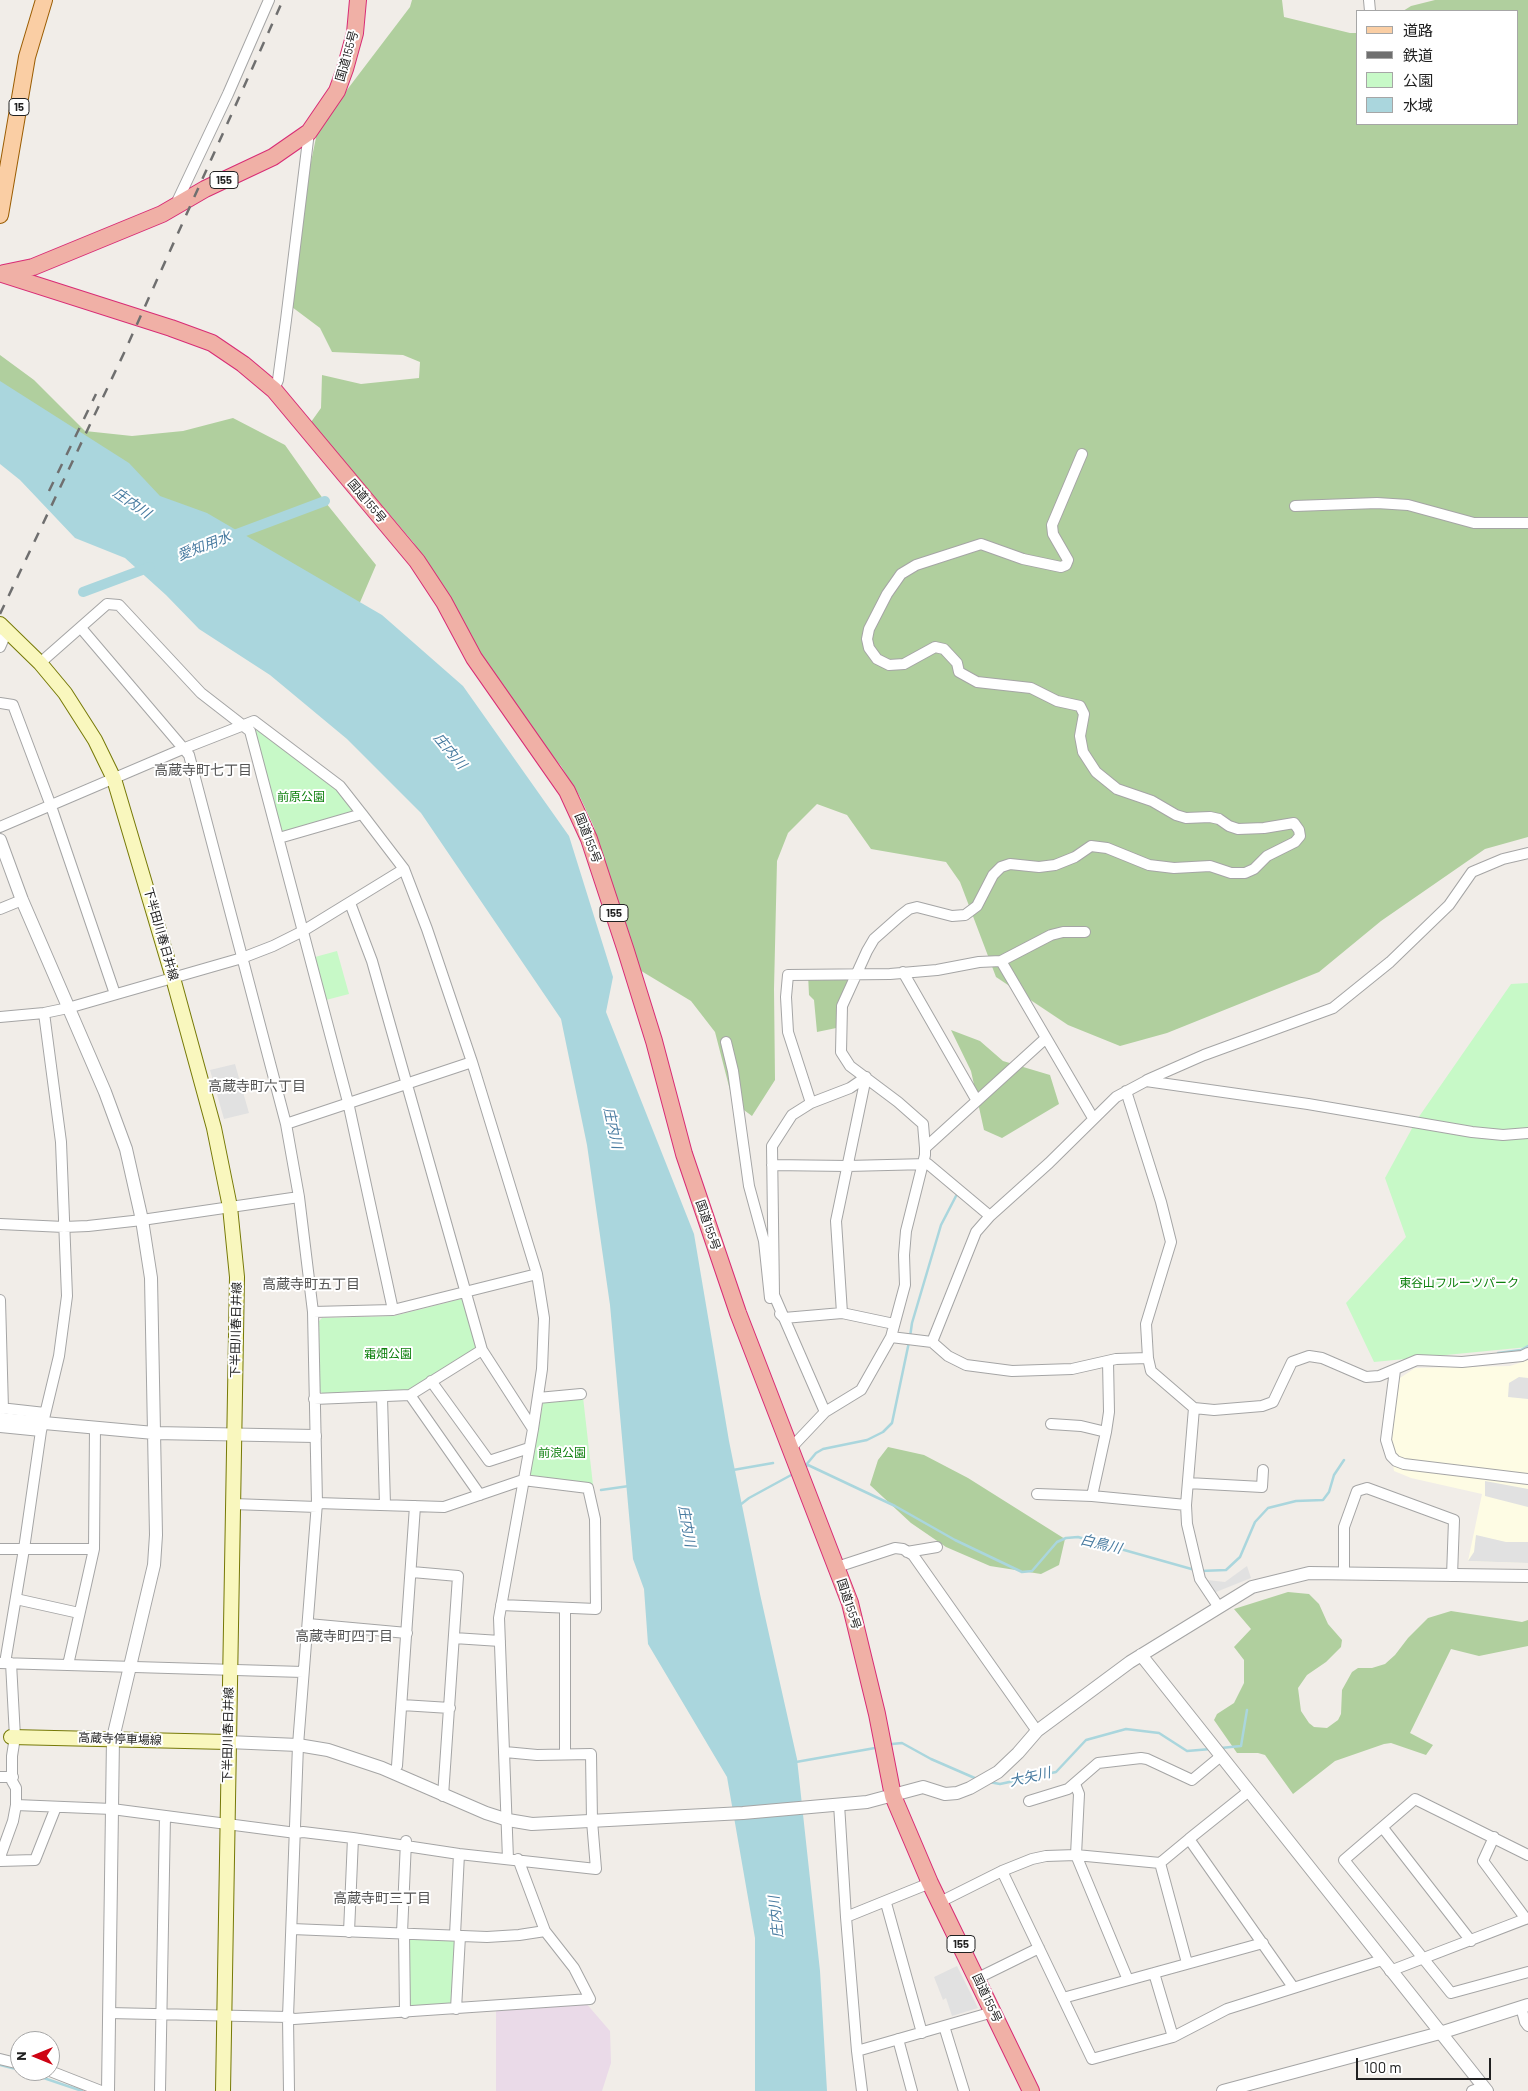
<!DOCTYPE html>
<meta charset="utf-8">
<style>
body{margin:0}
#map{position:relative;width:1528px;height:2091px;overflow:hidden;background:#f1ede8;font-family:Barlow,"Noto Sans JP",sans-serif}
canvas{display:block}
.legend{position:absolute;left:1356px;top:10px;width:162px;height:115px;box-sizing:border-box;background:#fff;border:1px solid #a6a6a6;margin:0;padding:6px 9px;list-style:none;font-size:15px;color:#212121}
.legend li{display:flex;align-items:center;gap:10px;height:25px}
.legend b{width:25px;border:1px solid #a6a6a6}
.north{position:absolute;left:10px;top:2031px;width:50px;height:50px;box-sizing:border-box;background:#fff;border:1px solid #a6a6a6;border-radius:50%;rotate:270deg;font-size:14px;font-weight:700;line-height:20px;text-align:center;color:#212121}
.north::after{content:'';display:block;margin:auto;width:18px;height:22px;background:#ce0414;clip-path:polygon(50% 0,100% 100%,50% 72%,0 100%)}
.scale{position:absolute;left:1356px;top:2058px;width:135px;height:22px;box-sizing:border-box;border:2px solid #212121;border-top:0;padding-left:6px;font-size:15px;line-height:18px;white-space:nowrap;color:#212121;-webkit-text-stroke:4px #fff;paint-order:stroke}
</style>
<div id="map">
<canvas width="1528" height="2091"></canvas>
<ul class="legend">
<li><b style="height:6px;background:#facea4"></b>道路</li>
<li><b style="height:6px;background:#6f6f6f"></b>鉄道</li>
<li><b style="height:14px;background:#c7f9c7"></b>公園</li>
<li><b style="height:14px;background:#aad6dd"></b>水域</li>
</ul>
<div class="north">N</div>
<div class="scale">100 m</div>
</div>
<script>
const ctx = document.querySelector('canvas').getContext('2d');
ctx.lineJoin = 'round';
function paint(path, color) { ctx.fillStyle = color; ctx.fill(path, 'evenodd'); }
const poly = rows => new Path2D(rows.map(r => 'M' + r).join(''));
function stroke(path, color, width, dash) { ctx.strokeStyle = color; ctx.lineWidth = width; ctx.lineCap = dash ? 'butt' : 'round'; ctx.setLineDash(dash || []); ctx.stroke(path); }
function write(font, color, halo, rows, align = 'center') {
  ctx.font = font + ' Barlow,"Noto Sans JP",sans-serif'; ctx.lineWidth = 4; ctx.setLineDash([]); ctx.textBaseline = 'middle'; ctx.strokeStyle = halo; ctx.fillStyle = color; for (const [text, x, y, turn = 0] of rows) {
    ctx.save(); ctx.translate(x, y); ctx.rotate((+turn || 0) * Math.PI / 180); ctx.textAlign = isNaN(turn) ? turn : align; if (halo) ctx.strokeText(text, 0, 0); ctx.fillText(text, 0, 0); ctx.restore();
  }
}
const industrial = poly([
 [585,2002,610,2031,611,2063,602,2091,496,2091,496,2010]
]);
const education = poly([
 [1528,1360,1528,1563,1468,1561,1482,1494,1411,1478,1394,1471,1390,1444,1400,1378,1415,1368,1510,1366]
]);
const forest = poly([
 [412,0,1282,0,1284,17,1350,33,1357,33,1357,124,1517,124,1517,11,1403,11,1411,6,1435,0,1528,0,1528,837,1485,849,1381,921,1319,972,1167,1033,1120,1046,1068,1025,996,977,960,882,946,862,871,849,847,815,817,804,788,833,777,861,774,989,775,1080,752,1116,733,1102,715,1032,691,1001,638,969,609,894,594,827,580,797,561,766,522,719,491,672,439,580,413,542,311,422,321,408,322,375,361,384,419,378,420,362,403,355,332,352,320,328,292,307,299,220,318,128,410,7],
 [0,355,34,380,85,431,132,436,183,431,233,418,285,445,326,503,376,565,355,614,0,422],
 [808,974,855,975,841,1027,817,1032,814,1000,809,995],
 [951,1030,980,1041,1003,1061,1050,1075,1059,1104,1002,1138,984,1130,971,1071],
 [888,1447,924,1455,968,1478,1065,1539,1059,1565,1041,1574,990,1566,946,1547,911,1523,870,1485,878,1460],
 [1288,1592,1309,1594,1319,1604,1328,1624,1342,1640,1341,1647,1326,1662,1307,1675,1298,1688,1301,1711,1309,1723,1314,1727,1327,1728,1338,1720,1341,1714,1342,1690,1352,1672,1358,1668,1372,1668,1385,1664,1395,1655,1408,1638,1428,1618,1451,1611,1522,1622,1528,1620,1528,1646,1479,1656,1451,1649,1410,1733,1433,1745,1426,1755,1391,1743,1384,1744,1335,1761,1293,1794,1265,1755,1258,1753,1237,1753,1214,1720,1217,1714,1234,1703,1244,1683,1244,1660,1234,1647,1251,1629,1234,1609]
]);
const park = poly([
 [257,728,336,788,354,810,352,813,284,832,280,829,254,731],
 [337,951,349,994,326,1000,315,957],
 [1528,983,1528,1347,1374,1362,1346,1303,1406,1237,1385,1178,1416,1121,1511,984],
 [461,1299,464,1301,477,1344,476,1349,410,1392,323,1394,320,1391,319,1321,322,1318,394,1316],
 [583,1397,593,1485,532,1477,530,1473,543,1403,546,1400],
 [408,1935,458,1941,455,2003,406,2008]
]);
const parking = poly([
 [235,1064,249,1113,224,1119,210,1070],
 [1519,1377,1528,1378,1528,1399,1508,1397,1509,1383],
 [1485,1481,1528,1489,1528,1507,1485,1496],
 [1476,1535,1506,1542,1528,1542,1528,1563,1468,1561,1474,1552],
 [1247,1566,1251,1578,1216,1592,1212,1592,1207,1585,1207,1580,1225,1582],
 [957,1966,978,2008,952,2016,946,1998,943,2000,934,1977]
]);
const water = poly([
 [0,381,129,463,160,496,207,513,382,615,463,686,569,836,613,977,606,1012,694,1234,729,1441,760,1594,797,1759,820,1971,827,2091,755,2091,755,1938,727,1777,648,1644,644,1589,633,1559,610,1305,587,1145,561,1019,421,813,347,739,270,675,199,629,166,595,125,558,75,538,20,480,0,464]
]);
const stream = poly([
 [910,1337,912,1323,941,1225,956,1196],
 [1498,1353,1521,1350,1528,1346],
 [806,1465,816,1453,823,1449,867,1440,883,1432,892,1423,909,1342],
 [805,1467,808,1465,895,1506,955,1540,1022,1572,1032,1571,1057,1542,1066,1538,1078,1537,1195,1570],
 [733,1470,773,1463],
 [601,1490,629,1486],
 [740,1505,749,1498,793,1474],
 [1200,1571,1226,1570,1240,1557,1255,1522,1268,1508,1296,1501,1323,1500,1329,1492,1334,1475,1344,1460],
 [892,1744,902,1743,931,1759,977,1779],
 [1221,1748,1241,1746,1247,1710],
 [796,1762,875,1748],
 [989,1782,1000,1784,1056,1772,1086,1740,1126,1729,1159,1733,1187,1751,1211,1749],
 [0,2065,20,2070],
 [23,2071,82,2091]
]);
const canal = poly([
 [229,537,325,501],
 [83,592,150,567]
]);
const minor = poly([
 [1369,0,1370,11],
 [175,206,228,94,269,0],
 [274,390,278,380,286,320,309,132],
 [1295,506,1377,503,1408,505,1474,523,1528,523],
 [81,628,189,755,286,1124,299,1197,313,1312,317,1503,298,1745,288,2017,289,2091],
 [0,647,7,631],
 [40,663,107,604,119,605,201,693,250,731,348,1102,393,1310],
 [0,703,13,705,51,806,115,994],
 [0,827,185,748,254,721,340,786,362,814],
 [279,838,362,814,404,869,427,929,472,1062,537,1274,544,1318,542,1369,533,1429,499,1618,508,1859],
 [350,903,372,961,482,1350,533,1429],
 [0,909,22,900],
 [1001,961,1093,1118],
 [903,972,977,1101],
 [0,1017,44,1013,68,1008,242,958,273,946,303,931,404,869],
 [726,1042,733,1071,749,1186,764,1241,770,1298],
 [1147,1080,1204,1055,1333,1008,1390,962,1449,905,1472,872,1503,859,1528,853],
 [1126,1091,1161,1202,1171,1242,1146,1324,1148,1358,1151,1371,1194,1408,1214,1410,1262,1406,1273,1402,1292,1362,1309,1356,1322,1358,1366,1377,1379,1376,1417,1360,1462,1362,1522,1356,1528,1353],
 [811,1103,788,1032,786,997,788,975,890,974,937,970,979,962,1001,961,1051,935,1063,932,1085,932],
 [286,1124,472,1062],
 [925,1148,923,1124,898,1102,850,1066,841,1052,842,1006,867,951,874,939,900,916,909,909,917,907,952,916,965,915,977,906,993,875,1001,867,1010,864,1039,867,1055,865,1075,857,1091,846,1107,848,1149,865,1174,868,1210,866,1231,873,1245,873,1254,869,1267,856,1295,842,1300,836,1299,830,1294,823,1264,828,1238,829,1229,826,1219,819,1210,817,1186,818,1176,815,1152,801,1117,789,1096,772,1083,752,1080,736,1084,714,1080,706,1057,701,1031,688,977,682,959,672,957,663,944,649,935,647,904,664,889,665,877,659,869,648,867,639,869,629,887,594,901,574,916,565,981,544,1023,559,1061,567,1066,565,1068,560,1053,534,1052,525,1082,454],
 [772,1165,847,1166,928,1164,990,1216],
 [0,1224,64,1227,88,1226,142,1220,299,1197],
 [0,1300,3,1409],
 [313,1312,393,1310,537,1274],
 [842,1313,836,1221,866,1077],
 [780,1314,784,1318,842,1313,894,1324],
 [891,1337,932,1342,948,1356,966,1365,1012,1371,1072,1369,1116,1359,1148,1358],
 [932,1342,976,1232,990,1216,1049,1163,1116,1097,1146,1081,1308,1104,1472,1132,1503,1135,1528,1133],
 [1395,1370,1386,1440,1391,1456,1396,1461,1404,1464,1528,1479],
 [431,1381,489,1461,529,1448],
 [410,1395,480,1495],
 [382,1397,385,1505],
 [538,1398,581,1394],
 [314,1399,410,1395,482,1350],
 [0,1408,45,1413],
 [1194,1408,1186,1505,1187,1524,1200,1579,1218,1606],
 [825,1412,774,1295,772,1146,792,1115,811,1103,850,1088,866,1077],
 [1051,1424,1081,1426,1106,1432],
 [0,1427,41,1431],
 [790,1449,825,1412,861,1390,891,1337,905,1285,904,1255,906,1231,925,1155,925,1148,1046,1038],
 [1188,1483,1262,1487,1263,1470],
 [1037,1494,1092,1496,1186,1505],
 [1092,1496,1106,1432,1109,1412,1108,1361],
 [317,1503,444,1507,523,1480,588,1488,595,1519,596,1609,501,1605],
 [233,1504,317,1507],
 [0,1549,94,1549],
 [907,1552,937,1547],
 [837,1567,895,1548,903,1549,913,1555,1037,1731],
 [412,1572,458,1576,443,1796],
 [1344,1574,1344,1527,1357,1491,1367,1488,1454,1520,1452,1576],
 [16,1599,79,1613],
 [565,1609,565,1754],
 [308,1624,407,1633],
 [454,1638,500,1641],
 [0,1663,303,1672],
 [5,1663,24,1549,41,1431,59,1356,67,1296,61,1142,44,1013],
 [68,1665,94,1549,95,1427],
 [402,1705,450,1708],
 [397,1766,415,1506],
 [0,1777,13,1777],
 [1075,1784,1079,1794,1076,1855,1128,1980],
 [1249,1791,1189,1839,1293,1987],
 [1029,1801,1068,1789,1098,1763,1141,1758,1147,1759,1192,1780,1221,1756],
 [839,1804,846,1917],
 [16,1805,112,1809,296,1833,303,1832,353,1838,459,1854,596,1869,592,1821,591,1754,537,1755,505,1752],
 [1383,1828,1471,1941],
 [1494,1837,1483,1861,1526,1919],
 [1528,1855,1415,1799,1344,1860,1451,1993,1528,1972],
 [0,1857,13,1821,16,1805,16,1788,12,1781,12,1756,15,1737,11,1663],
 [0,1861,35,1860,56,1807],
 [1160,1863,1187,1963],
 [1002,1871,1092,2059,1173,2037,1227,2009,1382,1960],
 [940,1902,1002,1871,1032,1859,1046,1856,1076,1855,1160,1863,1189,1839],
 [886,1903,922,2033],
 [292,1929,487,1937,519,1935,545,1931],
 [349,1932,353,1838],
 [402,1933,406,1841],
 [404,1933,405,2013],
 [455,1935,459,1854],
 [1390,1971,1528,1918],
 [1154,1973,1173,2037],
 [978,1978,1039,1948],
 [1063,1998,1263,1943],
 [1521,2007,1525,2022,1528,2026],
 [456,2009,460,1936],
 [109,2013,288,2017,294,2019,590,1999,574,1968,545,1931,518,1859],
 [944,2026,964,2091],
 [898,2039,912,2091],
 [857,2051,993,2012],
 [0,2059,20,2064],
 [50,2071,101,2091],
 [160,2091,165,1816],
 [862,2091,857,2051,846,1917,930,1883],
 [1472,2091,1483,2087]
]);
const tertiary = poly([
 [0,840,22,900,105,1092,126,1149,142,1220,151,1278,156,1535,154,1565,113,1738,108,2091],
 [0,1419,154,1433,315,1436],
 [1141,1655,1487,2091],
 [228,1742,298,1745,328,1750,382,1768,486,1813,508,1820,532,1824,743,1813,867,1802,923,1787,945,1794,957,1793,970,1788,998,1772,1018,1753,1037,1731,1130,1662,1252,1587,1309,1573,1528,1576],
 [1223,2091,1440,2033,1528,2005]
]);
const secondary = poly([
 [0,624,40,663,65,693,95,740,114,779,173,978,214,1128,230,1207,237,1277,223,2091],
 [11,1737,228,1742]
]);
const primary = poly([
 [0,215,27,57,44,0]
]);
const trunk = poly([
 [4,273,33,267,162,214,205,189,273,157,309,132,337,91,345,69,355,33,358,0],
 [2,274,171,328,212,343,243,364,274,390,417,561,444,602,474,658,567,791,589,839,626,951,654,1041,684,1154,738,1313,850,1603,877,1714,893,1796,930,1883,1031,2091]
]);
const rail = poly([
 [49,491,96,394],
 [0,614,124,353,283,0]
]);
const shields = [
 [19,107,20],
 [224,180,28],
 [614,913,28],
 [961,1944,28]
];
const shieldNames = [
 ["15",19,107],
 ["155",224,180],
 ["155",614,913],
 ["155",961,1944]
];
const streetNames = [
 ["国道155号",347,56,-74],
 ["国道155号",367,501,50],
 ["国道155号",588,838,69],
 ["下半田川春日井線",161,934,74],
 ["国道155号",708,1225,71],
 ["下半田川春日井線",236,1330,-89],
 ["国道155号",849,1604,72],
 ["下半田川春日井線",228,1735,-89],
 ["高蔵寺停車場線",120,1739,2],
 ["国道155号",987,1998,65]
];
const parkNames = [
 ["前原公園",301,797],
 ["東谷山フルーツパーク",1459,1283],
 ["霜畑公園",388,1354],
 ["前浪公園",562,1453]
];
const waterNames = [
 ["庄内川",132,503,35],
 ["愛知用水",204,546,-21],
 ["庄内川",450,751,50],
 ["庄内川",613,1128,78],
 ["庄内川",687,1526,80],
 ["白鳥川",1101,1544,13],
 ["大矢川",1030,1777,-13],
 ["庄内川",776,1917,-96]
];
const neighbourhoodNames = [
 ["高蔵寺町七丁目",203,770],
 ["高蔵寺町六丁目",257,1086],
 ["高蔵寺町五丁目",311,1284],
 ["高蔵寺町四丁目",344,1636],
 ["高蔵寺町三丁目",382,1898]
];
paint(industrial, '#eadae8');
paint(education, '#fefce4');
paint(forest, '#b0cf9e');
paint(park, '#c7f9c7');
paint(parking, '#e1e1e1');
paint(water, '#aad6dd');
stroke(stream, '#aad6dd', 2.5);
stroke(canal, '#aad6dd', 10);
stroke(minor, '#a5a5a5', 12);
stroke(tertiary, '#a5a5a5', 14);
stroke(secondary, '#767907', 16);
stroke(primary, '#9b5d03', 18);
stroke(trunk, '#d82c75', 18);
stroke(minor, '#fff', 10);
stroke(tertiary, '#fff', 12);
stroke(secondary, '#f9f7be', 14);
stroke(primary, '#facea4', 16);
stroke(trunk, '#f0b0a6', 16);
stroke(rail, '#6f6f6f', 2.5, [10, 10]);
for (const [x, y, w] of shields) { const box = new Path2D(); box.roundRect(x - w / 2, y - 8.5, w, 17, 4); ctx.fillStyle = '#fff'; ctx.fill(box); stroke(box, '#212121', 1); }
write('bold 11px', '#212121', null, shieldNames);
write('12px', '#212121', '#fff', streetNames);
write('12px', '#0e800e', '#fff', parkNames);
write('italic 14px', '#487ba0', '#fff', waterNames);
write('14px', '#545454', '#fff', neighbourhoodNames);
</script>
